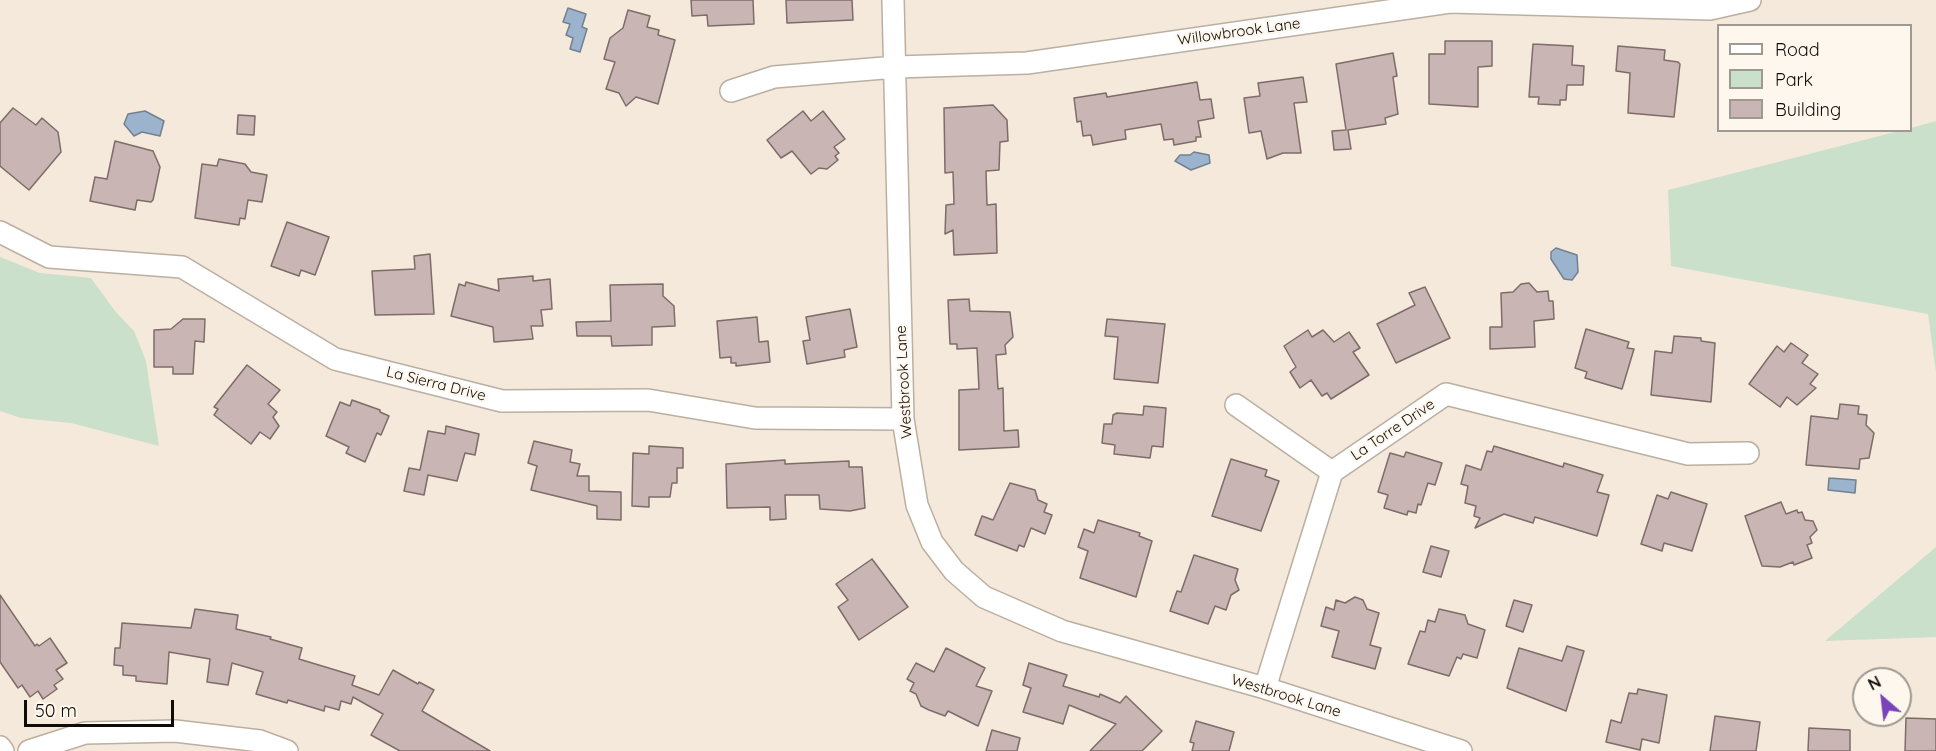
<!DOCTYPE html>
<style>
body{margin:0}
#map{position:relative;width:1936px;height:751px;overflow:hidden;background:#f4e9da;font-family:Quicksand,sans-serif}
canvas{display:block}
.legend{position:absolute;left:1717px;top:24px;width:195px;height:108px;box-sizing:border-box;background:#fef7ee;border:2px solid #9e9992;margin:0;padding:8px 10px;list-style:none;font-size:18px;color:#0f0b07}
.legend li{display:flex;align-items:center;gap:12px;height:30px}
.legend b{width:30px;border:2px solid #9e9992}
.north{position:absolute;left:1852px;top:667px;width:60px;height:60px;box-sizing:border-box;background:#fef7ee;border:2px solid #9e9992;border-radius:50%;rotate:332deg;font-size:16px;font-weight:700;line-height:24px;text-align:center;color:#0f0b07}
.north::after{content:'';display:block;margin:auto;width:21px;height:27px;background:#7b43b9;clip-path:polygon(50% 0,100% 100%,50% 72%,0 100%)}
.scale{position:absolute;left:24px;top:700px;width:150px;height:27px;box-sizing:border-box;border:3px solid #0f0b07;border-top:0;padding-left:8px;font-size:18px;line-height:21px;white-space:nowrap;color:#0f0b07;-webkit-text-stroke:4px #fef7ee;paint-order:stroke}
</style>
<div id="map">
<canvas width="1936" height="751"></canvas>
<ul class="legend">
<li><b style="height:8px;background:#fff"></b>Road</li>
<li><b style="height:16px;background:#cae0ca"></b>Park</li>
<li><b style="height:16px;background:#c9b5b3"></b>Building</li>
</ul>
<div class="north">N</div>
<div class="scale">50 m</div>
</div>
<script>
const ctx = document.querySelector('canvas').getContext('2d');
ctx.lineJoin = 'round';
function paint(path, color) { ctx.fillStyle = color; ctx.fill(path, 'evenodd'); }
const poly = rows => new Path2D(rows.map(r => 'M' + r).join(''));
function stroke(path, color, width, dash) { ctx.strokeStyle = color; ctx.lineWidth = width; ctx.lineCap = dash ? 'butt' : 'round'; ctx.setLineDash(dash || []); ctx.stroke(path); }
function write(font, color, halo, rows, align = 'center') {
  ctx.font = font + ' Quicksand,sans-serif'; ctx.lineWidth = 4.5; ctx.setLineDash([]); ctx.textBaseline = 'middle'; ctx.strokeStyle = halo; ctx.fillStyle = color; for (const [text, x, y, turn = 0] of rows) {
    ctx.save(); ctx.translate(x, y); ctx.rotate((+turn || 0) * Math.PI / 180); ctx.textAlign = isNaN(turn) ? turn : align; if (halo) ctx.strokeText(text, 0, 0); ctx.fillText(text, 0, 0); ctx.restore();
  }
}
const green = poly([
 [1936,121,1936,372,1928,314,1671,266,1668,190,1899,131,1910,130,1911,128],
 [0,257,40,273,91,278,115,311,134,331,146,361,159,446,71,423,21,418,0,411],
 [1936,547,1936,637,1825,641]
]);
const water = poly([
 [568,8,586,14,582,27,587,29,580,52,570,49,573,38,566,35,570,24,563,22,568,8],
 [145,111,164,121,160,136,142,132,134,136,124,124,128,114,145,111],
 [1194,152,1209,155,1210,163,1191,170,1175,161,1180,155,1190,155,1194,152],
 [1556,248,1577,255,1578,272,1572,280,1564,279,1551,259,1551,252,1556,248],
 [1829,478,1856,480,1855,493,1828,490,1829,478]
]);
const building = poly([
 [691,0,753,0,754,24,708,26,707,15,692,16,691,0],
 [786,0,852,0,853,20,787,23,786,0],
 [628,10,650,16,647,27,659,30,658,35,675,40,658,104,636,97,626,106,619,93,606,89,615,62,604,59,610,38,623,28,628,10],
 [1445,41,1492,41,1492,66,1478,67,1478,107,1429,104,1429,54,1445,54,1445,41],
 [1533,44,1573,46,1572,65,1584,66,1583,85,1567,85,1566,100,1560,100,1560,105,1538,104,1539,97,1529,97,1533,44],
 [1618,46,1665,50,1664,60,1678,62,1680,64,1674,117,1628,113,1630,73,1616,71,1618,46],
 [1393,53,1397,76,1393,77,1398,114,1385,118,1386,124,1348,130,1351,149,1334,150,1332,131,1346,130,1336,64,1393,53],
 [1303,77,1307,102,1294,103,1301,153,1283,153,1267,159,1261,131,1249,133,1244,98,1260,96,1258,83,1303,77],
 [1197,82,1200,100,1211,99,1214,118,1198,121,1201,137,1196,137,1196,141,1174,145,1173,139,1164,140,1161,124,1125,130,1126,139,1114,141,1093,145,1091,135,1083,136,1081,121,1077,122,1074,98,1106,93,1107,97,1197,82],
 [993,105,1007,120,1008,141,1000,142,999,170,986,171,987,205,996,204,997,253,954,255,953,230,945,234,946,205,954,204,953,172,945,173,944,108,993,105],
 [13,108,36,125,42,118,58,132,61,152,29,190,0,166,0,123,13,108],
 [803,111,811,121,823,111,845,139,834,147,839,153,835,156,838,160,827,169,819,168,811,174,792,151,781,158,767,140,803,111],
 [238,115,255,116,254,135,237,134,238,115],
 [115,141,153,151,160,167,153,200,151,202,137,200,135,210,90,201,95,177,107,179,115,141],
 [219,159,245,164,251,172,267,175,262,202,248,200,245,219,240,218,239,225,195,218,202,164,217,166,219,159],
 [287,222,329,237,315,275,301,270,299,276,271,266,287,222],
 [430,254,434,314,375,315,372,271,415,269,414,256,430,254],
 [533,276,533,281,550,279,552,309,541,310,543,326,531,326,533,339,494,342,493,327,451,316,459,284,465,286,466,282,499,291,498,279,533,276],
 [1529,283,1537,292,1548,291,1549,301,1553,301,1554,319,1534,321,1535,347,1490,349,1490,327,1502,327,1501,293,1513,292,1521,284,1529,283],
 [663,284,663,296,674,306,675,326,652,327,652,345,612,346,611,336,577,336,576,322,611,321,610,285,663,284],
 [1425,287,1450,338,1396,363,1377,324,1415,305,1409,293,1425,287],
 [969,299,970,311,1010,312,1013,337,1005,345,1006,354,996,355,998,389,1003,388,1004,431,1018,430,1019,447,959,450,959,390,979,389,977,348,957,349,957,344,950,344,948,300,969,299],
 [850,309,857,347,844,350,845,357,807,364,803,341,810,340,806,317,850,309],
 [757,317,759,342,768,341,770,362,736,366,736,363,731,363,731,357,720,358,717,321,757,317],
 [183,319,205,319,204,342,195,341,193,374,173,374,173,367,154,367,154,330,171,329,183,319],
 [1107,319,1165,324,1158,383,1114,379,1118,337,1105,336,1107,319],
 [1586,329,1629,342,1627,348,1634,349,1622,389,1585,378,1587,372,1575,368,1586,329],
 [1308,330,1312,337,1323,330,1334,342,1349,332,1360,348,1353,352,1369,375,1331,399,1327,393,1322,396,1311,380,1300,388,1290,372,1296,367,1284,346,1308,330],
 [1674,336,1701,338,1701,341,1715,343,1711,402,1651,395,1655,351,1672,353,1674,336],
 [1791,343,1808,355,1802,363,1818,374,1810,384,1816,388,1797,405,1787,397,1780,407,1749,384,1777,346,1784,352,1791,343],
 [247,365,280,390,268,404,277,412,273,417,279,426,270,439,260,432,251,444,214,415,218,409,214,407,247,365],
 [352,400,380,410,380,412,389,416,381,435,377,433,365,462,346,453,349,447,326,436,340,402,350,406,352,400],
 [1840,404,1859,406,1858,414,1867,415,1866,425,1874,433,1869,458,1860,459,1859,469,1806,465,1811,416,1838,419,1840,404],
 [1144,406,1166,408,1163,447,1152,446,1150,458,1114,454,1115,445,1102,443,1104,424,1112,424,1113,415,1117,413,1143,415,1144,406],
 [446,426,479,434,475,455,465,453,457,481,428,475,424,495,404,491,409,468,420,470,428,431,445,434,446,426],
 [534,441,572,450,570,462,580,464,577,476,589,476,589,491,621,492,621,520,597,519,597,506,531,490,537,466,528,463,534,441],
 [649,446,683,448,683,468,677,468,677,483,672,483,670,497,649,497,649,507,632,506,633,453,649,454,649,446],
 [1494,446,1563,467,1564,463,1603,475,1597,492,1609,495,1597,536,1535,517,1533,523,1504,514,1475,528,1480,518,1474,516,1476,506,1465,503,1468,486,1461,484,1466,465,1481,470,1487,451,1492,452,1494,446],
 [1406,452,1442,463,1435,485,1428,483,1421,505,1418,504,1416,513,1408,511,1407,515,1384,508,1388,495,1378,492,1390,453,1404,457,1406,452],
 [1231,459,1267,470,1265,476,1279,481,1261,531,1212,516,1231,459],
 [785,460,785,464,849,461,849,467,862,467,865,508,850,511,820,509,819,495,785,495,786,519,770,520,770,507,727,508,726,464,785,460],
 [1010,483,1035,490,1038,500,1047,504,1044,512,1052,515,1045,534,1031,528,1024,547,1019,545,1017,551,975,535,982,516,993,520,1010,483],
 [1671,492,1707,504,1692,551,1664,543,1662,551,1641,544,1657,495,1668,499,1671,492],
 [1781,502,1786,514,1797,510,1798,513,1802,512,1805,520,1813,521,1817,530,1810,537,1812,543,1807,545,1812,558,1794,565,1793,562,1780,567,1762,566,1745,516,1781,502],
 [1098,520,1140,533,1139,536,1152,541,1136,597,1080,578,1088,551,1078,547,1084,529,1094,533,1098,520],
 [1431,546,1449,551,1441,577,1423,572,1431,546],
 [1194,555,1238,569,1235,580,1239,590,1231,595,1226,610,1215,606,1208,624,1170,611,1177,591,1181,592,1194,555],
 [872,559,908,607,859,640,838,607,848,600,836,584,872,559],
 [0,595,35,646,37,644,39,646,50,638,67,663,56,670,63,679,54,685,57,689,43,699,38,691,30,697,22,685,18,688,0,662,0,595],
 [1355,597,1363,600,1367,609,1379,613,1370,645,1381,648,1375,669,1332,657,1339,631,1321,626,1326,607,1334,610,1336,600,1345,603,1355,597],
 [1514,600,1532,605,1523,632,1506,626,1514,600],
 [195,609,238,615,236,629,271,637,270,639,302,648,299,659,355,676,352,685,379,695,393,670,418,684,419,682,434,690,422,711,490,751,400,751,371,735,383,714,353,697,351,704,341,701,339,710,325,706,324,711,288,700,287,703,256,694,263,672,232,663,228,685,207,682,210,659,169,652,167,684,136,681,136,676,123,675,123,666,114,665,115,648,120,648,122,623,191,628,195,609],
 [1439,609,1465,615,1468,624,1485,630,1477,658,1463,654,1461,659,1457,657,1449,676,1408,664,1420,631,1425,632,1428,620,1435,622,1439,609],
 [1567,646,1584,651,1566,711,1507,688,1519,648,1562,661,1567,646],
 [946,648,985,668,976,686,992,691,978,726,948,711,945,716,929,710,921,706,916,694,910,691,914,683,907,679,916,663,934,672,946,648],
 [1029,663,1067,675,1063,686,1099,697,1100,694,1120,703,1126,696,1162,731,1142,751,1090,751,1116,724,1069,705,1063,724,1023,712,1031,688,1023,685,1029,663],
 [1638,689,1667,695,1659,743,1642,739,1640,750,1606,742,1611,720,1621,723,1629,693,1637,694,1638,689],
 [1715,716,1760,722,1756,751,1710,751,1715,716],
 [1906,718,1936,719,1936,751,1905,751,1906,718],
 [1196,721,1234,732,1229,751,1192,751,1194,743,1190,742,1196,721],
 [1809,728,1850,730,1850,751,1808,751,1809,728],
 [992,730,1020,738,1017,751,986,751,992,730]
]);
const minor = poly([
 [893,0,903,419,917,505,932,542,954,571,984,597,1062,631,1265,688,1461,751],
 [731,91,774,77,896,67,1027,63,1450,2,1710,9,1750,0],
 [0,232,49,257,182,267,335,359,502,401,648,400,755,418,903,419],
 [1236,405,1332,472],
 [1265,688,1332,472,1446,394,1688,454,1748,453],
 [0,747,3,751],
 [29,751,85,733,175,731,260,741,287,751]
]);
const streetNames = [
 ["Willowbrook Lane",1239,32,-8],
 ["Westbrook Lane",904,382,-93],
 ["La Sierra Drive",436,384,14],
 ["La Torre Drive",1393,430,-34],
 ["Westbrook Lane",1286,696,17]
];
paint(green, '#cae0ca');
paint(water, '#9cb3cd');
stroke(water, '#728192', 1.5);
paint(building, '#c9b5b3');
stroke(building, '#7d6c69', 1.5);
stroke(minor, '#baafa1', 24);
stroke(minor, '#fff', 21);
write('15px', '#0f0b07', '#fef7ee', streetNames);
</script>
